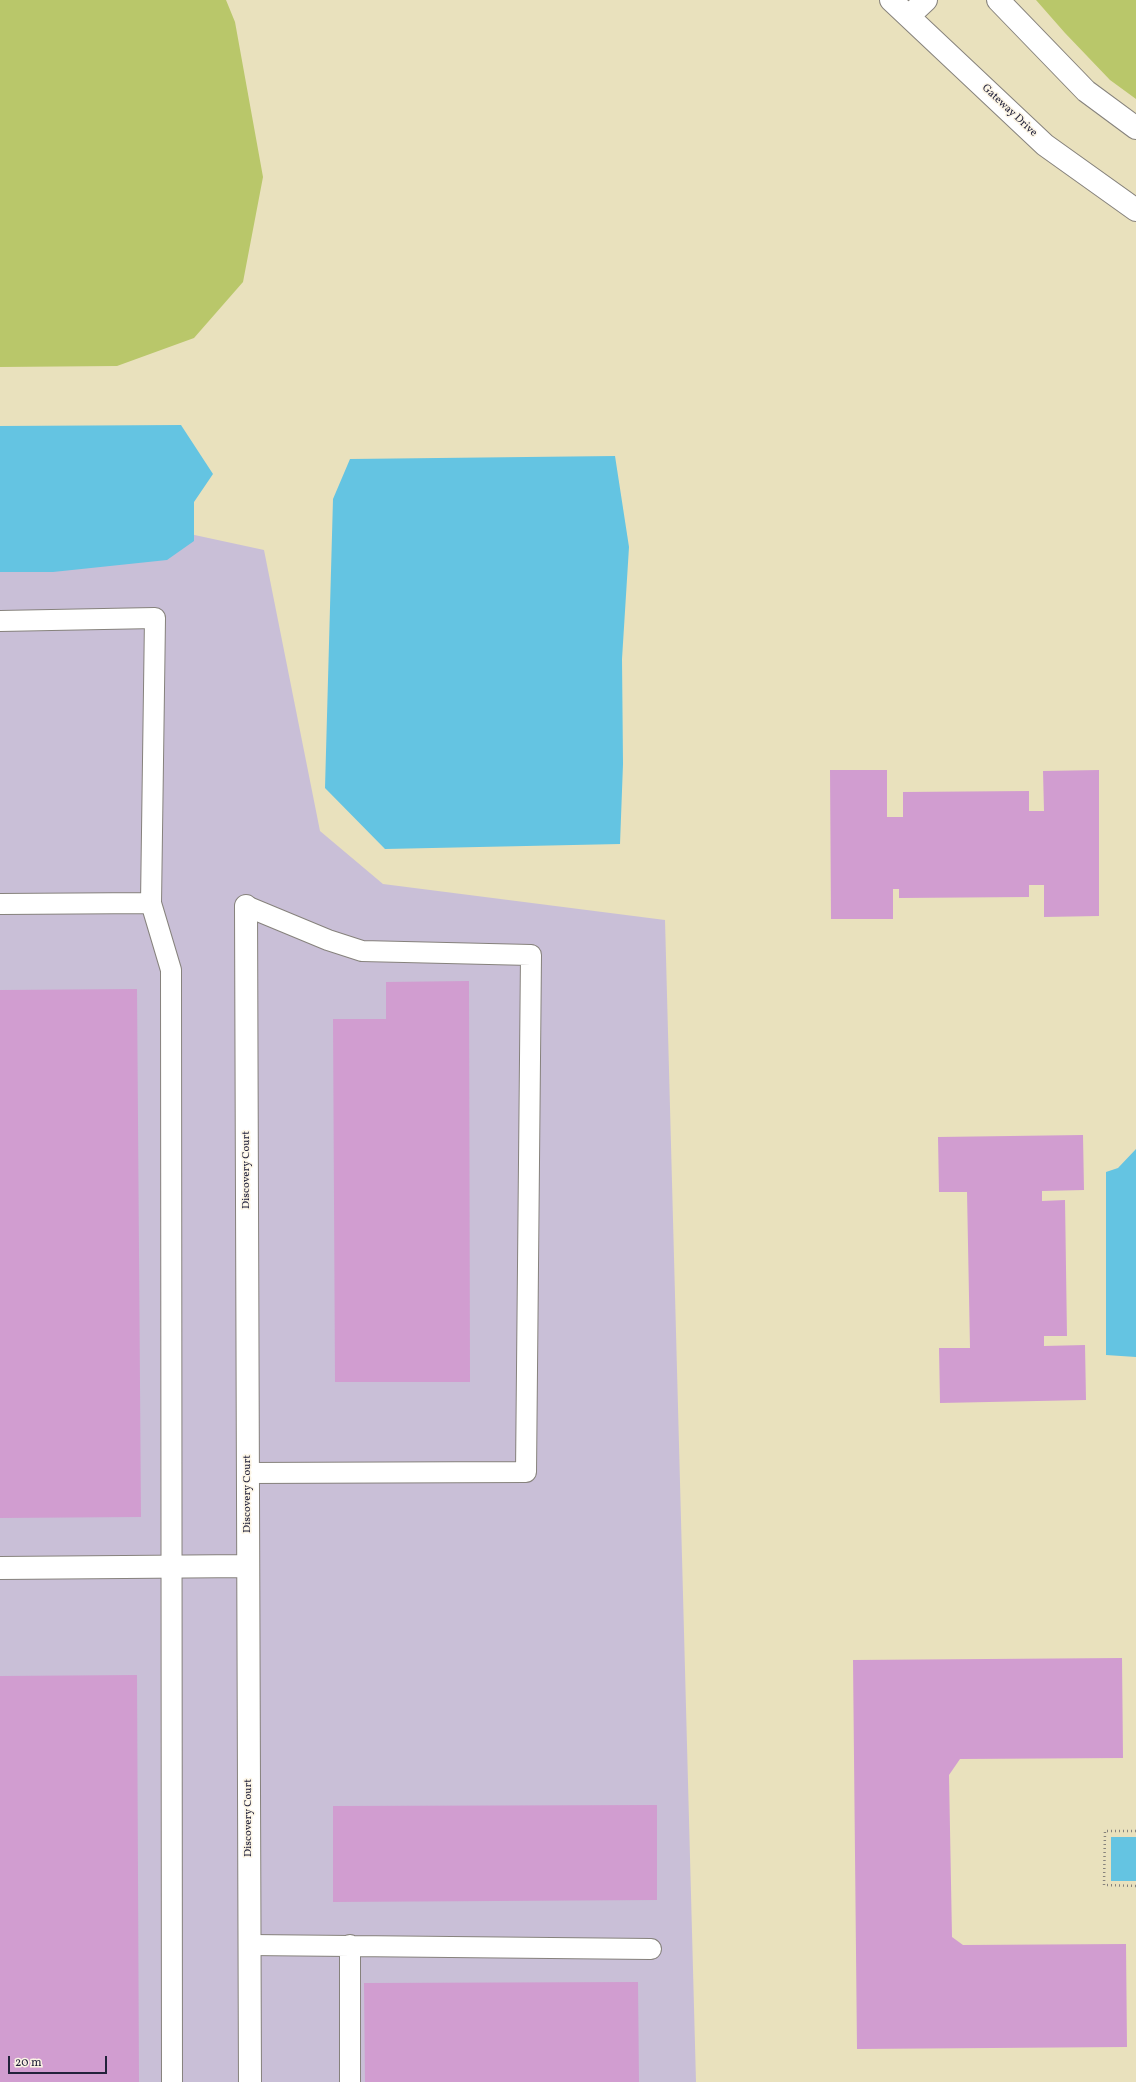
<!DOCTYPE html>
<style>
body{margin:0}
#map{position:relative;width:1136px;height:2082px;overflow:hidden;background:#e9e1bd;font-family:Vollkorn,serif}
canvas{display:block}
.scale{position:absolute;left:8px;top:2056px;width:99px;height:18px;box-sizing:border-box;border:2px solid #22223b;border-top:0;padding-left:5px;font-size:12px;line-height:14px;white-space:nowrap;color:#22223b;-webkit-text-stroke:3px #fcf5e5;paint-order:stroke}
</style>
<div id="map">
<canvas width="1136" height="2082"></canvas>
<div class="scale">20 m</div>
</div>
<script>
const ctx = document.querySelector('canvas').getContext('2d');
ctx.lineJoin = 'round';
function paint(path, color) { ctx.fillStyle = color; ctx.fill(path, 'evenodd'); }
const poly = rows => new Path2D(rows.map(r => 'M' + r).join(''));
function stroke(path, color, width, dash) { ctx.strokeStyle = color; ctx.lineWidth = width; ctx.lineCap = dash ? 'butt' : 'round'; ctx.setLineDash(dash || []); ctx.stroke(path); }
function write(font, color, halo, rows, align = 'center') {
  ctx.font = font + ' Vollkorn,serif'; ctx.lineWidth = 3; ctx.setLineDash([]); ctx.textBaseline = 'middle'; ctx.strokeStyle = halo; ctx.fillStyle = color; for (const [text, x, y, turn = 0] of rows) {
    ctx.save(); ctx.translate(x, y); ctx.rotate((+turn || 0) * Math.PI / 180); ctx.textAlign = isNaN(turn) ? turn : align; if (halo) ctx.strokeText(text, 0, 0); ctx.fillText(text, 0, 0); ctx.restore();
  }
}
const industrial = poly([
 [0,493,264,550,320,831,383,884,665,920,696,2082,0,2082]
]);
const green = poly([
 [0,0,226,0,235,22,263,177,243,282,194,338,117,366,0,367],
 [1036,0,1136,0,1136,99,1110,80,1065,33]
]);
const water = poly([
 [181,425,213,474,194,502,194,541,167,560,53,572,0,572,0,426],
 [615,456,629,547,622,659,623,764,620,844,385,849,325,788,333,499,350,459],
 [1136,1149,1136,1357,1106,1355,1106,1172,1118,1168],
 [1111,1837,1136,1837,1136,1881,1111,1881]
]);
const building = poly([
 [830,770,887,770,887,817,903,817,903,792,1029,791,1029,811,1044,811,1043,771,1099,770,1099,916,1044,917,1044,885,1029,885,1029,897,899,898,899,889,893,889,893,919,831,919],
 [469,981,470,1382,335,1382,333,1019,386,1019,386,982],
 [137,989,141,1517,0,1518,0,990],
 [1083,1135,1084,1190,1042,1191,1042,1201,1065,1200,1067,1336,1044,1336,1044,1346,1085,1345,1086,1400,940,1403,939,1348,970,1348,967,1192,939,1192,938,1137],
 [1122,1658,1123,1758,960,1759,949,1775,952,1937,963,1945,1126,1944,1127,2047,857,2049,853,1660],
 [137,1675,139,2082,0,2082,0,1676],
 [657,1805,657,1900,333,1902,333,1806],
 [638,1982,639,2082,365,2082,364,1983]
]);
const path = poly([
 [1136,1831,1105,1831,1104,1885,1136,1886]
]);
const lane = poly([
 [0,621,155,618,151,903,171,970,172,2082],
 [0,904,151,903],
 [246,906,328,940,362,951,531,955,526,1472,248,1473],
 [250,1945,651,1949],
 [350,1945,350,2082]
]);
const street = poly([
 [909,16,926,0],
 [246,906,250,2082],
 [0,1568,248,1566]
]);
const secondary = poly([
 [891,0,1045,145,1136,210],
 [998,0,1086,91,1136,128]
]);
const streetNames = [
 ["Gateway Drive",1009,111,43],
 ["Discovery Court",247,1170,-90],
 ["Discovery Court",248,1494,-90],
 ["Discovery Court",249,1818,-90]
];
paint(industrial, '#c9bfd7');
paint(green, '#b9c76a');
paint(water, '#64c4e2');
paint(building, '#d19dd0');
stroke(lane, '#86827c', 22);
stroke(street, '#86827c', 24);
stroke(secondary, '#86827c', 24);
stroke(path, '#86827c', 2.5, [1, 3]);
stroke(lane, '#fff', 20);
stroke(street, '#fff', 22);
stroke(secondary, '#fff', 22);
write('11px', '#22223b', '#fcf5e5', streetNames);
</script>
